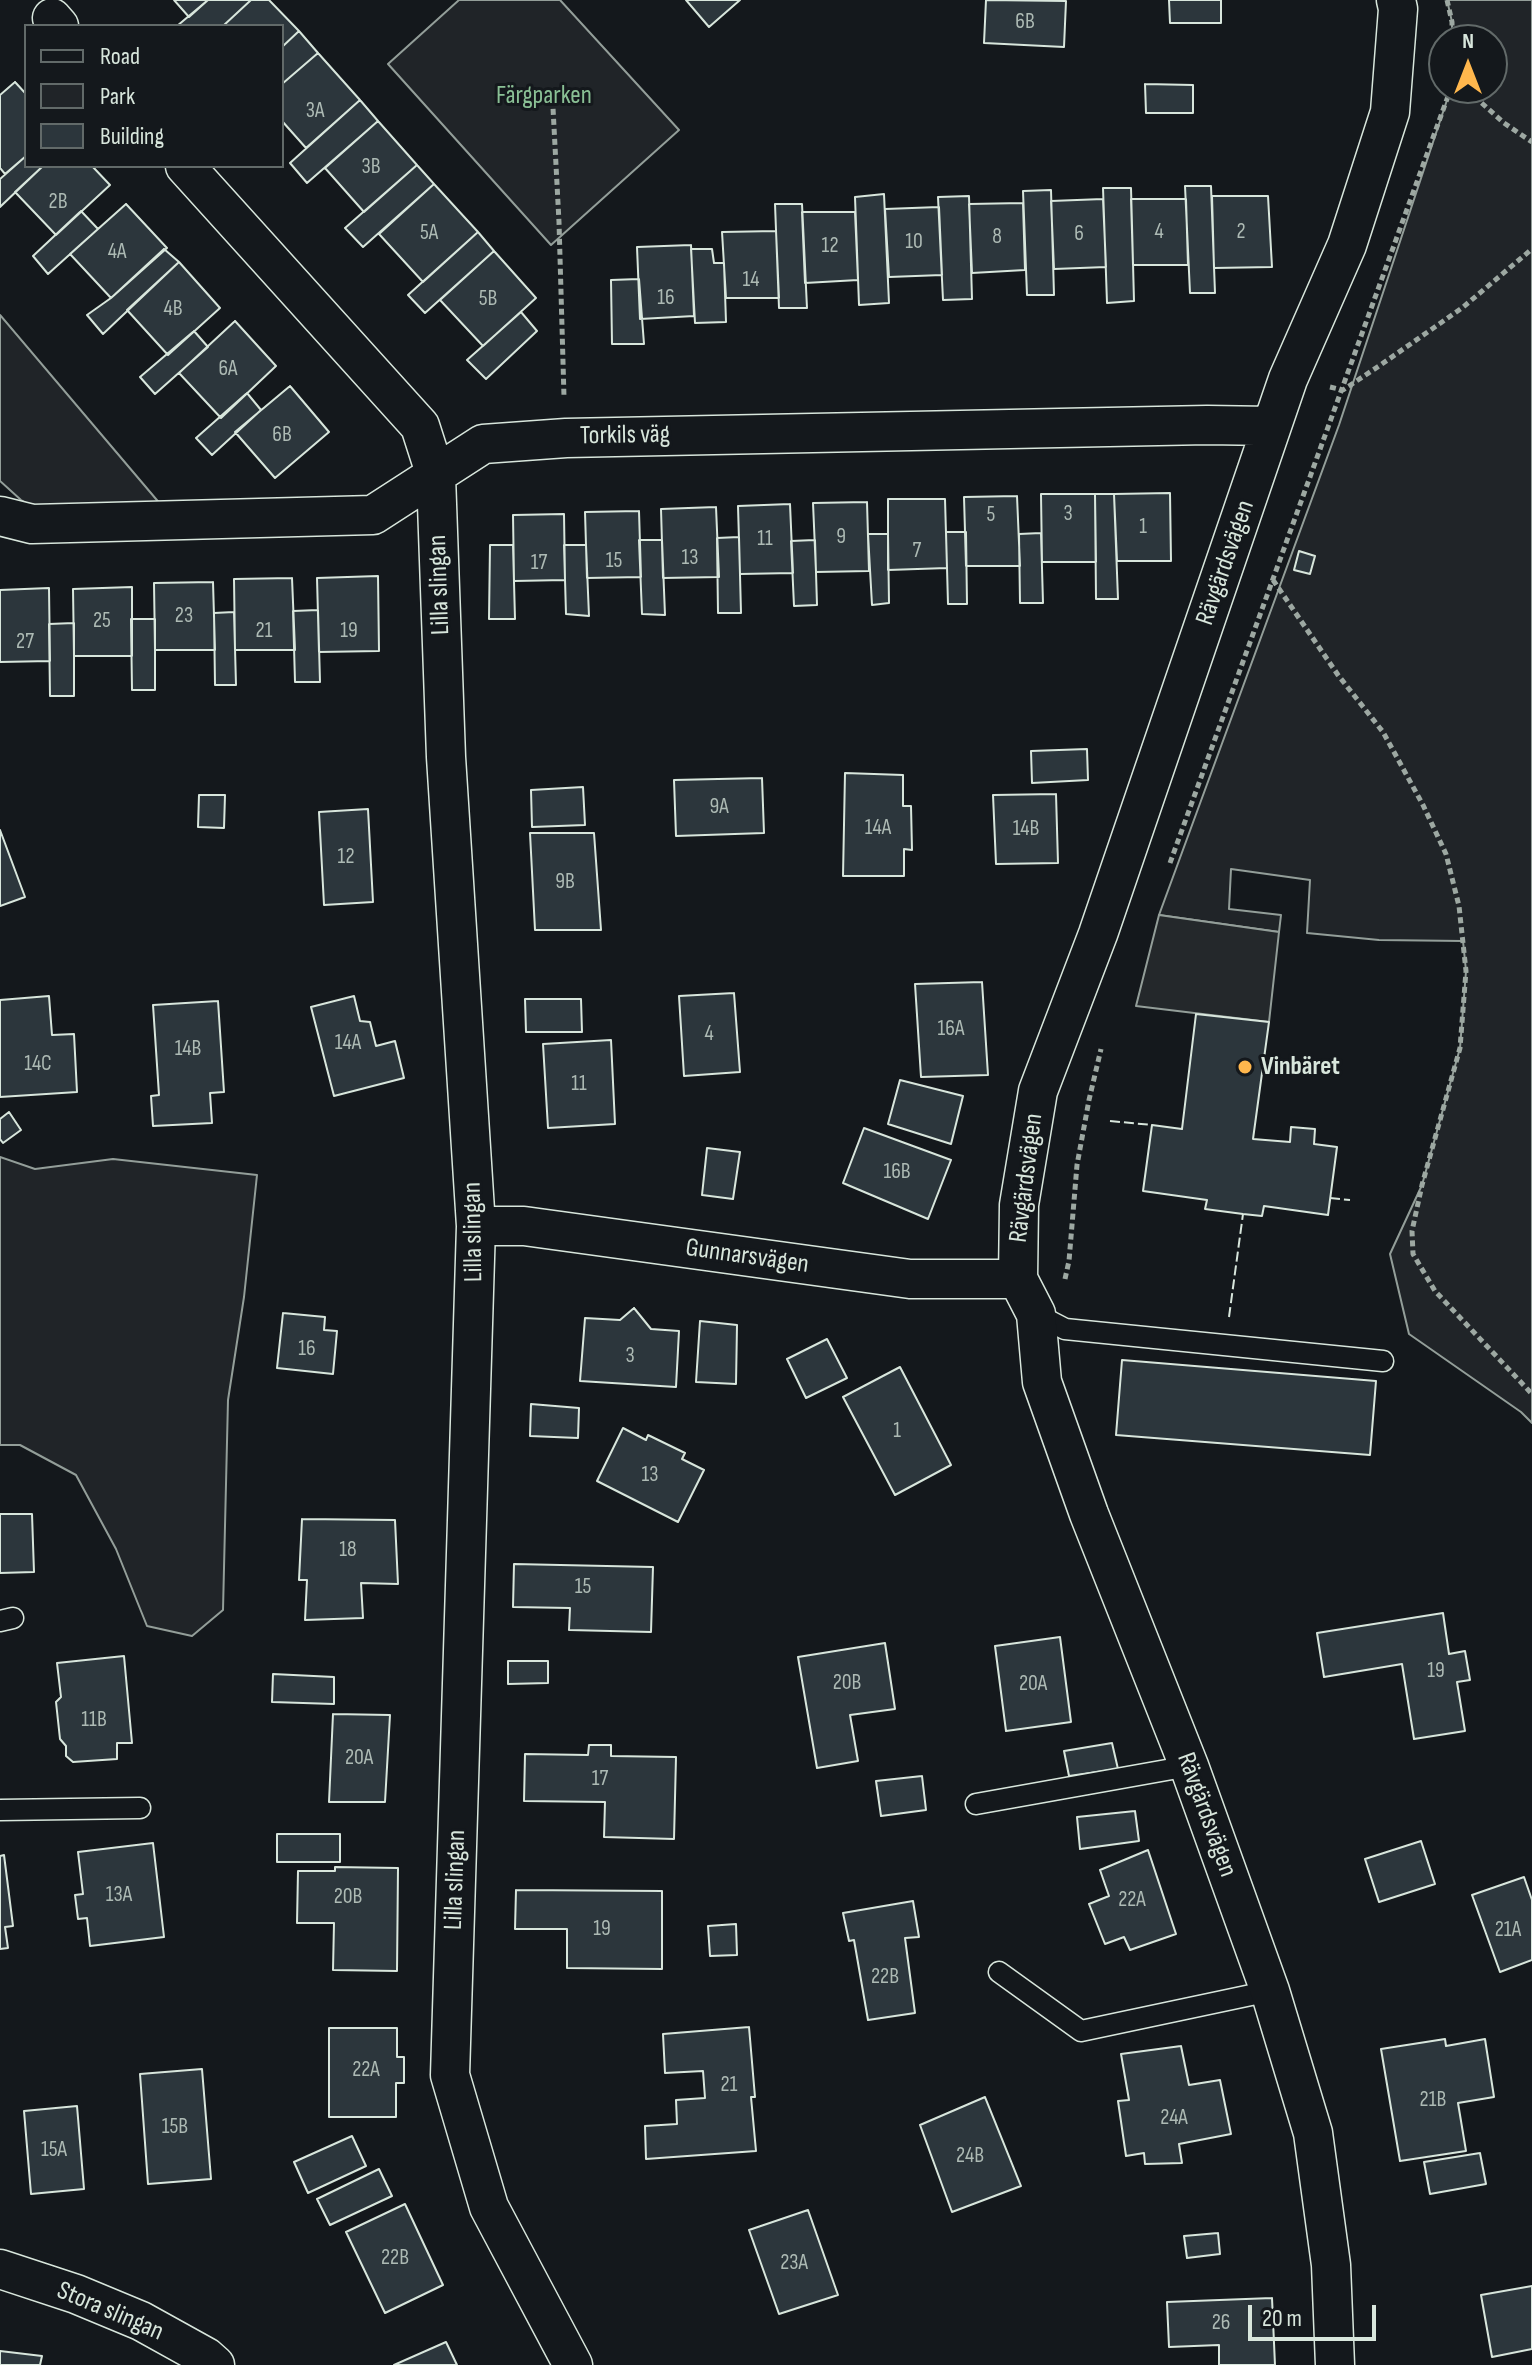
<!DOCTYPE html>
<meta charset="utf-8">
<style>
body{margin:0}
#map{position:relative;width:1532px;height:2365px;overflow:hidden;background:#14181c;font-family:"Sofia Sans Condensed",sans-serif}
canvas{display:block}
.legend{position:absolute;left:24px;top:24px;width:260px;height:144px;box-sizing:border-box;background:#14181c;border:2px solid #626a69;margin:0;padding:10px 14px;list-style:none;font-size:24px;color:#d8e6dc}
.legend li{display:flex;align-items:center;gap:16px;height:40px}
.legend b{width:40px;border:2px solid #626a69}
.north{position:absolute;left:1428px;top:24px;width:80px;height:80px;box-sizing:border-box;background:#14181c;border:2px solid #626a69;border-radius:50%;rotate:0deg;font-size:22px;font-weight:700;line-height:32px;text-align:center;color:#d8e6dc}
.north::after{content:'';display:block;margin:auto;width:28px;height:36px;background:#ffb74d;clip-path:polygon(50% 0,100% 100%,50% 72%,0 100%)}
.scale{position:absolute;left:1248px;top:2305px;width:128px;height:36px;box-sizing:border-box;border:4px solid #d8e6dc;border-top:0;padding-left:10px;font-size:24px;line-height:28px;white-space:nowrap;color:#d8e6dc;-webkit-text-stroke:6px #14181c;paint-order:stroke}
</style>
<div id="map">
<canvas width="1532" height="2365"></canvas>
<ul class="legend">
<li><b style="height:10px;background:#14181c"></b>Road</li>
<li><b style="height:22px;background:#202428"></b>Park</li>
<li><b style="height:22px;background:#2c363c"></b>Building</li>
</ul>
<div class="north">N</div>
<div class="scale">20 m</div>
</div>
<script>
const ctx = document.querySelector('canvas').getContext('2d');
ctx.lineJoin = 'round';
function paint(path, color) { ctx.fillStyle = color; ctx.fill(path, 'evenodd'); }
const poly = rows => new Path2D(rows.map(r => 'M' + r).join(''));
function stroke(path, color, width, dash) { ctx.strokeStyle = color; ctx.lineWidth = width; ctx.lineCap = dash ? 'butt' : 'round'; ctx.setLineDash(dash || []); ctx.stroke(path); }
function write(font, color, halo, rows, align = 'center') {
  ctx.font = font + ' "Sofia Sans Condensed",sans-serif'; ctx.lineWidth = 6; ctx.setLineDash([]); ctx.textBaseline = 'middle'; ctx.strokeStyle = halo; ctx.fillStyle = color; for (const [text, x, y, turn = 0] of rows) {
    ctx.save(); ctx.translate(x, y); ctx.rotate((+turn || 0) * Math.PI / 180); ctx.textAlign = isNaN(turn) ? turn : align; if (halo) ctx.strokeText(text, 0, 0); ctx.fillText(text, 0, 0); ctx.restore();
  }
}
const green = poly([
 [459,0,560,0,679,130,551,245,388,64,459,0],
 [1447,0,1532,0,1532,1423,1521,1412,1409,1334,1390,1254,1422,1185,1460,1048,1466,971,1463,941,1379,940,1307,933,1310,880,1231,869,1229,909,1281,915,1279,932,1159,915,1339,425,1451,88,1492,88,1492,40,1452,40,1452,22,1447,0],
 [0,315,167,512,44,513,21,500,0,481,0,315],
 [0,1157,35,1169,113,1159,257,1175,244,1297,228,1400,223,1610,192,1636,147,1626,116,1549,76,1475,20,1445,0,1445,0,1157]
]);
const parking = poly([
 [1159,915,1279,932,1269,1022,1136,1006,1159,915]
]);
const building = poly([
 [174,0,208,0,189,17,174,0],
 [208,0,251,0,223,26,177,26,208,0],
 [251,0,269,0,299,31,282,47,282,26,223,26,251,0],
 [686,0,740,0,709,27,686,0],
 [986,0,1066,1,1064,47,984,43,986,0],
 [1169,0,1221,0,1221,23,1170,23,1169,0],
 [299,31,318,53,282,84,282,47,299,31],
 [318,53,360,100,306,148,282,121,282,84,318,53],
 [15,82,26,94,26,156,5,174,0,168,0,95,15,82],
 [1145,84,1193,85,1193,113,1146,113,1145,84],
 [360,100,378,121,307,183,290,163,360,100],
 [378,121,417,165,364,212,325,168,378,121],
 [26,156,26,166,43,166,0,207,0,179,26,156],
 [417,165,434,184,363,247,345,228,417,165],
 [43,166,92,166,110,185,56,235,15,192,43,166],
 [434,184,478,232,423,282,379,234,434,184],
 [1185,186,1211,186,1215,293,1190,293,1185,186],
 [1103,188,1131,188,1134,301,1107,303,1103,188],
 [1051,190,1054,295,1027,295,1023,191,1051,190],
 [884,194,889,303,859,305,855,197,884,194],
 [969,196,972,299,943,300,938,197,969,196],
 [1212,196,1268,196,1272,267,1214,268,1212,196],
 [1103,199,1106,267,1054,269,1051,201,1103,199],
 [1131,199,1186,199,1188,265,1133,265,1131,199],
 [1023,203,1025,270,972,273,969,204,1023,203],
 [126,204,167,248,111,298,70,254,126,204],
 [775,204,802,204,807,308,779,308,775,204],
 [939,207,942,275,889,277,885,209,939,207],
 [81,211,98,229,48,274,33,256,81,211],
 [802,212,855,212,858,280,805,283,802,212],
 [776,231,779,298,726,298,722,232,776,231],
 [478,232,494,251,425,313,408,295,478,232],
 [691,245,694,316,640,319,637,247,691,245],
 [164,249,179,262,103,334,87,315,111,298,164,249],
 [691,249,712,249,714,263,724,263,726,322,695,323,691,249],
 [494,251,536,298,483,346,440,300,494,251],
 [179,262,220,308,168,355,127,310,179,262],
 [639,279,644,344,612,344,611,280,639,279],
 [521,312,537,331,486,379,467,360,521,312],
 [235,321,276,366,221,418,179,373,235,321],
 [194,331,208,347,155,394,140,377,194,331],
 [290,386,329,432,275,478,235,432,290,386],
 [247,393,261,410,212,455,196,438,247,393],
 [1170,493,1171,561,1117,561,1114,494,1170,493],
 [1041,494,1095,494,1096,562,1042,562,1041,494],
 [1095,494,1114,494,1118,599,1096,599,1095,494],
 [1017,496,1020,566,966,566,964,497,1017,496],
 [888,499,945,499,947,568,888,570,888,499],
 [867,502,869,571,816,572,813,503,867,502],
 [790,504,793,573,740,574,738,506,790,504],
 [716,507,719,577,663,578,661,509,716,507],
 [639,511,641,577,587,578,585,512,639,511],
 [564,514,565,580,514,581,513,515,564,514],
 [946,532,966,532,967,604,948,604,946,532],
 [1041,533,1043,603,1020,603,1019,534,1041,533],
 [868,534,888,534,889,603,872,605,868,534],
 [739,537,741,613,718,613,717,538,739,537],
 [639,540,662,540,665,615,642,614,639,540],
 [815,540,817,605,794,606,791,541,815,540],
 [490,545,513,545,515,619,489,619,490,545],
 [564,545,586,545,589,616,566,614,564,545],
 [1299,551,1315,556,1310,574,1294,570,1299,551],
 [378,576,379,651,319,652,317,578,378,576],
 [292,578,295,650,235,650,234,579,292,578],
 [213,582,215,650,155,650,154,583,213,582],
 [132,587,132,656,74,656,73,589,132,587],
 [49,588,50,661,0,662,0,590,49,588],
 [318,610,320,682,295,682,293,611,318,610],
 [234,612,236,685,215,685,214,613,234,612],
 [131,619,155,619,155,690,132,690,131,619],
 [74,623,74,696,50,696,49,624,74,623],
 [1087,749,1088,780,1032,783,1031,751,1087,749],
 [845,773,903,775,903,806,911,806,912,850,904,849,904,876,843,876,845,773],
 [762,778,764,833,676,836,674,780,762,778],
 [583,787,585,825,532,827,531,790,583,787],
 [1056,794,1058,863,996,864,993,795,1056,794],
 [199,795,225,795,224,828,198,827,199,795],
 [368,809,373,902,324,905,319,812,368,809],
 [0,830,25,897,0,906,0,830],
 [530,833,594,833,601,930,535,930,530,833],
 [982,982,988,1075,921,1077,915,984,982,982],
 [734,993,740,1072,684,1076,679,996,734,993],
 [49,996,52,1035,74,1034,77,1092,0,1097,0,1000,49,996],
 [354,996,360,1021,370,1022,376,1046,395,1041,404,1078,334,1096,311,1007,354,996],
 [525,999,581,999,582,1032,526,1032,525,999],
 [218,1001,224,1092,210,1093,212,1123,153,1126,151,1096,159,1095,153,1005,218,1001],
 [1196,1014,1269,1022,1253,1139,1290,1142,1291,1127,1315,1129,1314,1144,1337,1147,1328,1215,1264,1206,1262,1216,1243,1214,1205,1209,1207,1200,1143,1191,1152,1125,1182,1129,1196,1014],
 [611,1040,615,1124,548,1128,543,1044,611,1040],
 [900,1080,963,1096,951,1144,888,1124,900,1080],
 [9,1112,21,1130,3,1143,0,1139,0,1119,9,1112],
 [864,1128,951,1160,928,1219,843,1183,864,1128],
 [707,1148,740,1152,733,1199,702,1195,707,1148],
 [634,1308,651,1329,679,1331,676,1387,580,1381,585,1318,620,1320,634,1308],
 [283,1313,325,1317,324,1330,337,1331,333,1374,277,1368,283,1313],
 [700,1321,737,1325,736,1384,696,1382,700,1321],
 [827,1339,847,1378,806,1398,787,1359,827,1339],
 [1122,1360,1376,1381,1370,1455,1116,1435,1122,1360],
 [900,1367,951,1465,895,1495,843,1397,900,1367],
 [531,1404,579,1408,578,1438,530,1436,531,1404],
 [623,1428,646,1440,648,1435,685,1453,682,1459,704,1470,678,1522,597,1481,623,1428],
 [0,1514,32,1514,34,1572,0,1573,0,1514],
 [302,1519,395,1520,398,1584,361,1583,363,1618,305,1620,307,1580,299,1580,302,1519],
 [514,1564,653,1567,651,1632,569,1630,570,1608,513,1607,514,1564],
 [1443,1613,1449,1654,1465,1651,1470,1680,1457,1682,1465,1731,1414,1739,1402,1664,1324,1677,1317,1633,1443,1613],
 [1060,1637,1071,1722,1006,1731,995,1646,1060,1637],
 [885,1643,895,1709,850,1715,858,1761,817,1768,798,1657,885,1643],
 [124,1656,132,1743,117,1743,117,1759,73,1762,66,1756,66,1746,60,1739,56,1702,61,1697,57,1663,124,1656],
 [508,1661,548,1661,548,1683,508,1684,508,1661],
 [273,1674,334,1677,334,1704,272,1702,273,1674],
 [333,1714,390,1715,385,1802,329,1802,333,1714],
 [1112,1743,1118,1769,1069,1776,1064,1751,1112,1743],
 [589,1745,611,1745,611,1756,676,1757,674,1839,604,1837,605,1802,524,1801,525,1754,588,1755,589,1745],
 [922,1776,926,1810,881,1816,876,1781,922,1776],
 [1135,1811,1139,1841,1080,1849,1077,1817,1135,1811],
 [277,1834,340,1834,340,1862,277,1862,277,1834],
 [1421,1841,1435,1884,1379,1902,1365,1859,1421,1841],
 [153,1843,164,1937,90,1946,87,1918,78,1919,75,1895,83,1894,78,1852,153,1843],
 [1148,1850,1176,1934,1130,1950,1124,1937,1105,1944,1089,1904,1109,1896,1100,1870,1148,1850],
 [4,1855,13,1926,5,1927,8,1948,0,1949,0,1856,4,1855],
 [335,1867,398,1868,397,1971,333,1970,334,1923,297,1923,298,1871,335,1871,335,1867],
 [1524,1877,1532,1900,1532,1960,1500,1972,1472,1895,1524,1877],
 [516,1890,662,1891,662,1969,567,1968,567,1929,515,1929,516,1890],
 [913,1901,919,1937,905,1938,915,2013,868,2020,854,1940,849,1941,843,1913,913,1901],
 [736,1924,737,1955,710,1956,708,1926,736,1924],
 [749,2027,755,2097,751,2097,756,2151,646,2159,645,2126,677,2124,676,2100,705,2098,703,2071,665,2073,663,2034,749,2027],
 [329,2028,397,2028,397,2057,404,2057,404,2083,396,2083,396,2117,329,2117,329,2028],
 [1445,2039,1446,2046,1485,2039,1494,2097,1458,2103,1466,2151,1400,2161,1381,2049,1445,2039],
 [1181,2046,1189,2085,1220,2080,1231,2134,1179,2144,1182,2163,1145,2164,1144,2153,1126,2156,1118,2101,1129,2100,1121,2054,1181,2046],
 [202,2069,211,2179,148,2184,140,2074,202,2069],
 [985,2097,1021,2186,952,2212,920,2125,985,2097],
 [77,2106,84,2189,31,2194,24,2111,77,2106],
 [352,2136,366,2166,308,2193,294,2162,352,2136],
 [1480,2153,1486,2184,1430,2194,1424,2162,1480,2153],
 [379,2169,392,2196,330,2225,317,2199,379,2169],
 [405,2204,443,2285,385,2313,346,2232,405,2204],
 [808,2210,838,2295,779,2314,749,2230,808,2210],
 [1218,2233,1220,2254,1187,2258,1184,2236,1218,2233],
 [1532,2286,1532,2349,1492,2357,1481,2295,1532,2286],
 [1272,2298,1275,2365,1219,2365,1219,2345,1169,2347,1167,2302,1272,2298],
 [446,2342,457,2365,394,2365,446,2342],
 [0,2351,42,2356,40,2365,0,2365,0,2351]
]);
const path = poly([
 [1447,0,1452,22,1452,40],
 [1456,88,1475,97,1504,123,1532,142],
 [552,89,559,222,564,397],
 [1330,387,1343,390,1379,366,1462,308,1532,249],
 [1273,580,1338,675,1383,732,1423,805,1446,854,1459,906,1466,971,1460,1048,1422,1185,1412,1231,1413,1254,1435,1291,1532,1394],
 [1170,863,1451,88],
 [1065,1279,1069,1261,1077,1165,1089,1100,1101,1049]
]);
const lane = poly([
 [1036,1314,1065,1329,1383,1361],
 [0,1621,13,1618],
 [976,1804,1189,1766],
 [0,1810,140,1808],
 [999,1972,1081,2031,1270,1991]
]);
const street = poly([
 [52,18,59,26],
 [185,166,420,426,436,476,446,757,476,1226,450,2075,489,2207,573,2365],
 [0,516,32,524,373,515,483,444,566,438,1207,425,1272,426],
 [476,1226,524,1226,910,1279,1018,1279],
 [0,2269,76,2294,141,2321,206,2357,215,2365],
 [1335,2365,1331,2265,1313,2133,1270,1991,1189,1766,1089,1514,1042,1382,1036,1314,1018,1279,1019,1205,1038,1091,1098,934,1288,379,1347,245,1390,112,1398,9,1396,0]
]);
const fence = poly([
 [1110,1121,1152,1125],
 [1330,1198,1350,1200],
 [1229,1317,1243,1214]
]);
const markers = [
 [1245,1067,8,"#ffb74d"]
];
const numberNames = [
 ["6B",1025,22],
 ["3A",315,111],
 ["3B",371,167],
 ["2B",58,202],
 ["4",1159,232],
 ["2",1241,232],
 ["5A",429,233],
 ["6",1079,234],
 ["8",997,237],
 ["10",914,242],
 ["12",830,246],
 ["4A",117,252],
 ["14",751,280],
 ["16",666,298],
 ["5B",488,299],
 ["4B",173,309],
 ["6A",228,369],
 ["6B",282,435],
 ["3",1068,514],
 ["5",991,515],
 ["1",1143,527],
 ["9",841,537],
 ["11",765,539],
 ["7",917,551],
 ["13",690,558],
 ["15",614,561],
 ["17",539,563],
 ["23",184,616],
 ["25",102,621],
 ["21",264,631],
 ["19",349,631],
 ["27",25,642],
 ["9A",719,807],
 ["14A",878,828],
 ["14B",1026,829],
 ["12",346,857],
 ["9B",565,882],
 ["16A",951,1029],
 ["4",709,1034],
 ["14A",348,1043],
 ["14B",188,1049],
 ["14C",38,1064],
 ["11",579,1084],
 ["16B",897,1172],
 ["16",307,1349],
 ["3",630,1356],
 ["1",897,1431],
 ["13",650,1475],
 ["18",348,1550],
 ["15",583,1587],
 ["19",1436,1671],
 ["20B",847,1683],
 ["20A",1033,1684],
 ["11B",94,1720],
 ["20A",359,1758],
 ["17",600,1779],
 ["13A",119,1895],
 ["20B",348,1897],
 ["22A",1132,1900],
 ["19",602,1929],
 ["21A",1508,1930],
 ["22B",885,1977],
 ["22A",366,2070],
 ["21",729,2085],
 ["21B",1433,2100],
 ["24A",1174,2118],
 ["15B",175,2127],
 ["15A",54,2150],
 ["24B",970,2156],
 ["22B",395,2258],
 ["23A",794,2263],
 ["26",1221,2323]
];
const parkNames = [
 ["Färgparken",544,96]
];
const streetNames = [
 ["Torkils väg",625,436,-1],
 ["Rävgärdsvägen",1226,563,-71],
 ["Lilla slingan",440,585,-92],
 ["Rävgärdsvägen",1027,1178,-83],
 ["Lilla slingan",474,1232,-91],
 ["Gunnarsvägen",747,1257,8],
 ["Rävgärdsvägen",1206,1815,70],
 ["Lilla slingan",456,1880,-88],
 ["Stora slingan",110,2312,23]
];
const poiNames = [
 ["Vinbäret",1261,1067]
];
paint(green, '#202428');
stroke(green, '#939e99', 2);
paint(parking, '#24282b');
stroke(parking, '#939e99', 2);
paint(building, '#2c363c');
stroke(building, '#d8e6dc', 2);
stroke(lane, '#d8e6dc', 23);
stroke(street, '#d8e6dc', 41);
stroke(path, '#9da8a2', 5, [6, 4]);
stroke(lane, '#14181c', 20);
stroke(street, '#14181c', 38);
stroke(fence, '#d8e6dc', 2, [10, 4]);
for (const [x, y, r, color] of markers) { const dot = new Path2D(); dot.arc(x, y, r, 0, 2 * Math.PI); ctx.fillStyle = color; ctx.fill(dot); stroke(dot, '#14181c', 3); }
write('22px', '#adbab4', null, numberNames);
write('26px', '#8ac095', '#14181c', parkNames);
write('26px', '#d8e6dc', '#14181c', streetNames);
write('bold 26px', '#d8e6dc', '#14181c', poiNames, 'left');
</script>
